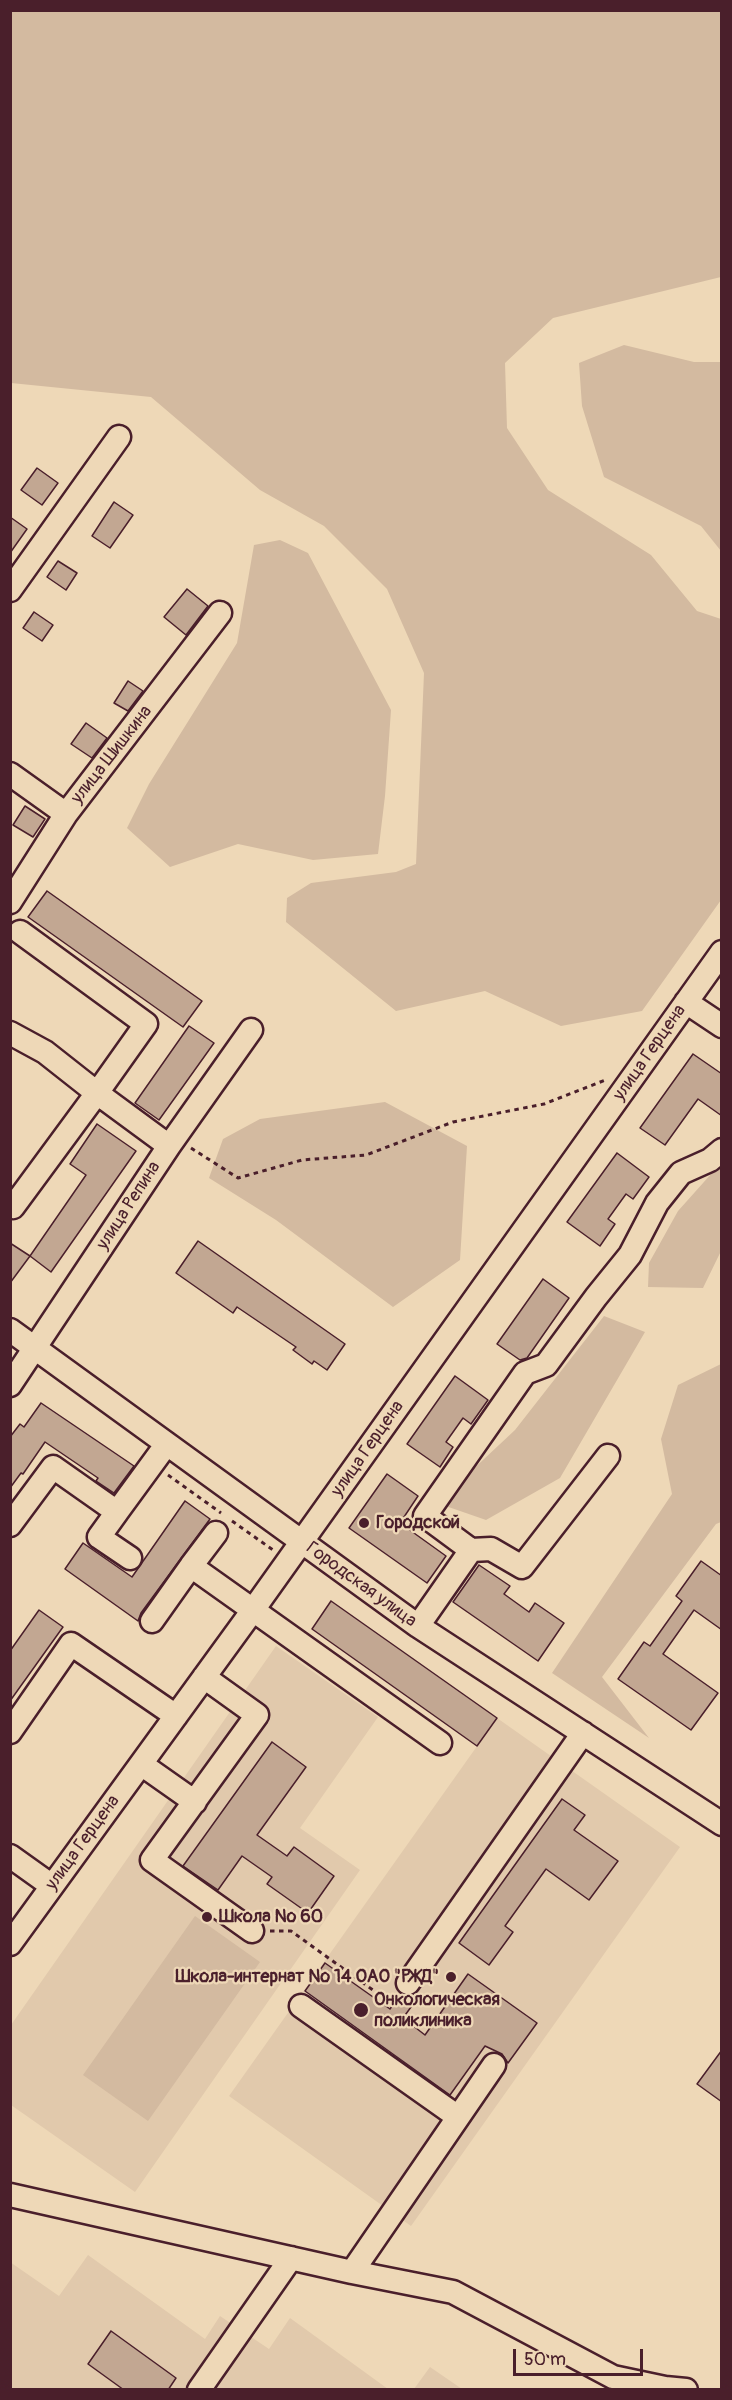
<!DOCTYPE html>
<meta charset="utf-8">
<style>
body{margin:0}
#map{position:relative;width:732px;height:2400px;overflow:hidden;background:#eed8b7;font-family:Pangolin,sans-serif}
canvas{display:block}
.frame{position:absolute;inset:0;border:12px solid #4a1f2b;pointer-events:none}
.scale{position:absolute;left:513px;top:2349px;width:130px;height:27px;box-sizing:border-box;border:3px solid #4a1f2b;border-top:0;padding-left:8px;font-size:18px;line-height:21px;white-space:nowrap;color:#4a1f2b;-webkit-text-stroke:4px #eed8b7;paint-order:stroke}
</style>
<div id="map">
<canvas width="732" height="2400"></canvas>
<div class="frame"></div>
<div class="scale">50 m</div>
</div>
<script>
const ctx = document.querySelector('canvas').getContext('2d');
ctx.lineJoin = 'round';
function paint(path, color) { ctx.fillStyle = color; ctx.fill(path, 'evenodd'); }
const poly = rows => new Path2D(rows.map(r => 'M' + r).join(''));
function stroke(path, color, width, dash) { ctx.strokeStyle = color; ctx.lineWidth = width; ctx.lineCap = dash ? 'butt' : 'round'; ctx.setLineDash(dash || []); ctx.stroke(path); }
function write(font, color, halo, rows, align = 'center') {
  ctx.font = font + ' Pangolin,sans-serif'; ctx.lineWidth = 4.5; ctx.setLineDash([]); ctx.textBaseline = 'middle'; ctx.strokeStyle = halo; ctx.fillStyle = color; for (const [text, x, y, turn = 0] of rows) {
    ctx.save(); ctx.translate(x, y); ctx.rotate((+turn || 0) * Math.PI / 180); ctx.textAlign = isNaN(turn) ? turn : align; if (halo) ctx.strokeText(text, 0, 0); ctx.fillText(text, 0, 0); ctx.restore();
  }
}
const built = poly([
 [276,1646,378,1717,300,1828,360,1870,135,2192,11,2105,11,2025],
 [497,1718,680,1847,411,2226,229,2096],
 [88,2255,205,2339,220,2316,269,2349,290,2318,388,2389,11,2389,10,2262,59,2296],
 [430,2367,462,2389,414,2389]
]);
const green = poly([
 [11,10,721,11,721,277,553,318,505,363,507,428,548,490,651,555,697,611,721,619,721,900,642,1011,561,1026,485,991,396,1011,286,922,287,898,311,883,396,872,416,864,424,673,387,589,324,526,260,490,151,397,11,383],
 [624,345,694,362,721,362,721,551,701,526,604,477,582,406,579,363],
 [280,540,308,553,391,710,385,796,378,854,313,860,238,844,170,867,127,828,149,784,237,643,254,545],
 [385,1102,467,1146,460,1260,393,1307,276,1220,209,1178,223,1139,260,1119],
 [720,1164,721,1165,721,1251,703,1288,648,1287,649,1263,678,1211],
 [604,1316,645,1332,560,1478,486,1520,437,1503,515,1430],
 [721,1364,721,1522,716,1524,602,1677,649,1738,552,1673,672,1494,661,1439,678,1385],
 [195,1916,260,1962,148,2121,83,2075]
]);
const building = poly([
 [37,468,58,483,42,505,21,490,37,468],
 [114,502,133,515,110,548,92,536,114,502],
 [10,517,27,529,10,553,10,517],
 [58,561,77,573,66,590,47,577,58,561],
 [187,589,208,606,186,635,164,617,187,589],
 [34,612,53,625,42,641,23,628,34,612],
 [128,681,143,691,128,711,114,703,128,681],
 [86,723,107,738,92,758,71,744,86,723],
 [25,806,45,819,33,837,13,825,25,806],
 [47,891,202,1001,183,1027,28,917,47,891],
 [189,1026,214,1043,159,1120,135,1103,189,1026],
 [693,1054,722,1074,722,1116,698,1099,665,1145,640,1128,693,1054],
 [97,1124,136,1151,51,1272,30,1256,86,1175,70,1164,97,1124],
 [617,1153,649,1177,633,1199,626,1194,608,1219,615,1224,600,1246,567,1222,617,1153],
 [198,1241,345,1344,327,1370,314,1361,312,1364,293,1350,296,1347,237,1307,233,1313,176,1273,198,1241],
 [10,1243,30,1256,10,1283,10,1243],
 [543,1279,569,1298,527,1358,520,1360,497,1344,543,1279],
 [455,1376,488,1400,471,1424,463,1418,446,1442,453,1447,440,1467,407,1444,455,1376],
 [41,1403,134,1466,114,1493,96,1481,98,1478,45,1442,23,1474,21,1473,10,1488,10,1437,20,1424,24,1427,41,1403],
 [387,1474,418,1496,400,1523,446,1556,427,1583,349,1528,387,1474],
 [185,1501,210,1519,141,1613,138,1621,65,1569,83,1543,132,1577,185,1501],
 [701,1561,722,1576,722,1630,694,1610,663,1654,718,1693,691,1730,618,1679,644,1642,650,1646,682,1601,676,1596,701,1561],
 [479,1565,510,1586,504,1594,529,1612,535,1603,564,1623,538,1661,453,1602,479,1565],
 [331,1601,497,1718,477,1746,312,1629,331,1601],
 [39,1610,63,1627,10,1701,10,1651,39,1610],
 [272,1742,306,1767,257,1835,287,1856,294,1847,334,1876,308,1913,267,1884,272,1877,242,1856,218,1890,183,1866,272,1742],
 [562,1799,585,1815,574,1830,618,1861,589,1900,546,1869,505,1926,513,1932,489,1965,459,1943,562,1799],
 [325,1963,390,2009,398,1997,411,2007,403,2018,425,2035,468,1974,537,2023,508,2063,502,2054,485,2046,450,2095,305,1991,325,1963],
 [722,2050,722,2102,697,2084,722,2050],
 [111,2331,176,2378,168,2390,124,2390,88,2364,111,2331]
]);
const path = poly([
 [191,1148,238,1178,302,1160,366,1155,453,1122,544,1104,608,1079],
 [168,1475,221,1513],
 [232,1521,273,1550],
 [270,1931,291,1931,377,1993]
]);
const minor = poly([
 [10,590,119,437],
 [10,774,66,814],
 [10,902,66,814,220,613],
 [20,932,146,1024,97,1093,169,1146],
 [686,1002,722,1026],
 [10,1033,45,1052,97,1093,13,1207,10,1206],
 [10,1330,418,1626,722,1824],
 [10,1385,169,1146,251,1030],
 [117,1512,99,1537,130,1558],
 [10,1525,53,1467,117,1512,166,1445],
 [216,1533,191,1566,440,1743],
 [471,1550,491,1549,522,1567,608,1456],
 [152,1621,191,1566],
 [418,1626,471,1550,425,1516,525,1373,546,1365,596,1297,630,1255,657,1203,681,1173,710,1160,722,1150],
 [204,1677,257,1715,152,1860,252,1931],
 [10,1732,71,1644,176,1716],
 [141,1764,195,1802],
 [10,1856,52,1886],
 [10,1944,253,1610,722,952],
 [408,1983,583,1733],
 [301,2006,458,2117],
 [10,2195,352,2272,453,2292,613,2377,665,2388,686,2390],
 [352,2272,494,2065],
 [199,2390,291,2258]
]);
const markers = [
 [364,1523,6,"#4a1f2b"],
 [207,1917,6,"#4a1f2b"],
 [451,1977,6,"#4a1f2b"],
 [361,2010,8,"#4a1f2b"]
];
const streetNames = [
 ["улица Шишкина",112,755,-52],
 ["улица Герцена",650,1053,-55],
 ["улица Репина",129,1206,-57],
 ["улица Герцена",368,1449,-55],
 ["Городская улица",361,1585,36],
 ["улица Герцена",83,1843,-54]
];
const poiNames = [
 ["Городской",376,1523],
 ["Школа № 60",219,1917],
 ["Школа-интернат № 14 ОАО \"РЖД\"",439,1977,"right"],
 ["Онкологическая",374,2000],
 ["поликлиника",374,2021]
];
paint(built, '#e1c9ac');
paint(green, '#d3baa0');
paint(building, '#c2a792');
stroke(building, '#4a1f2b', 1.5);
stroke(minor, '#4a1f2b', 27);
stroke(path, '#4a1f2b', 3, [4.5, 4.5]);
stroke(minor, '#eed8b7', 22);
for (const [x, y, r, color] of markers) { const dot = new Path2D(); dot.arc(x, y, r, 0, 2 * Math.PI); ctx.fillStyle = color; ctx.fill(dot); stroke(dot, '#eed8b7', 2); }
write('18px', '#4a1f2b', '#eed8b7', streetNames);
write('bold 18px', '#4a1f2b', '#eed8b7', poiNames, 'left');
</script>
